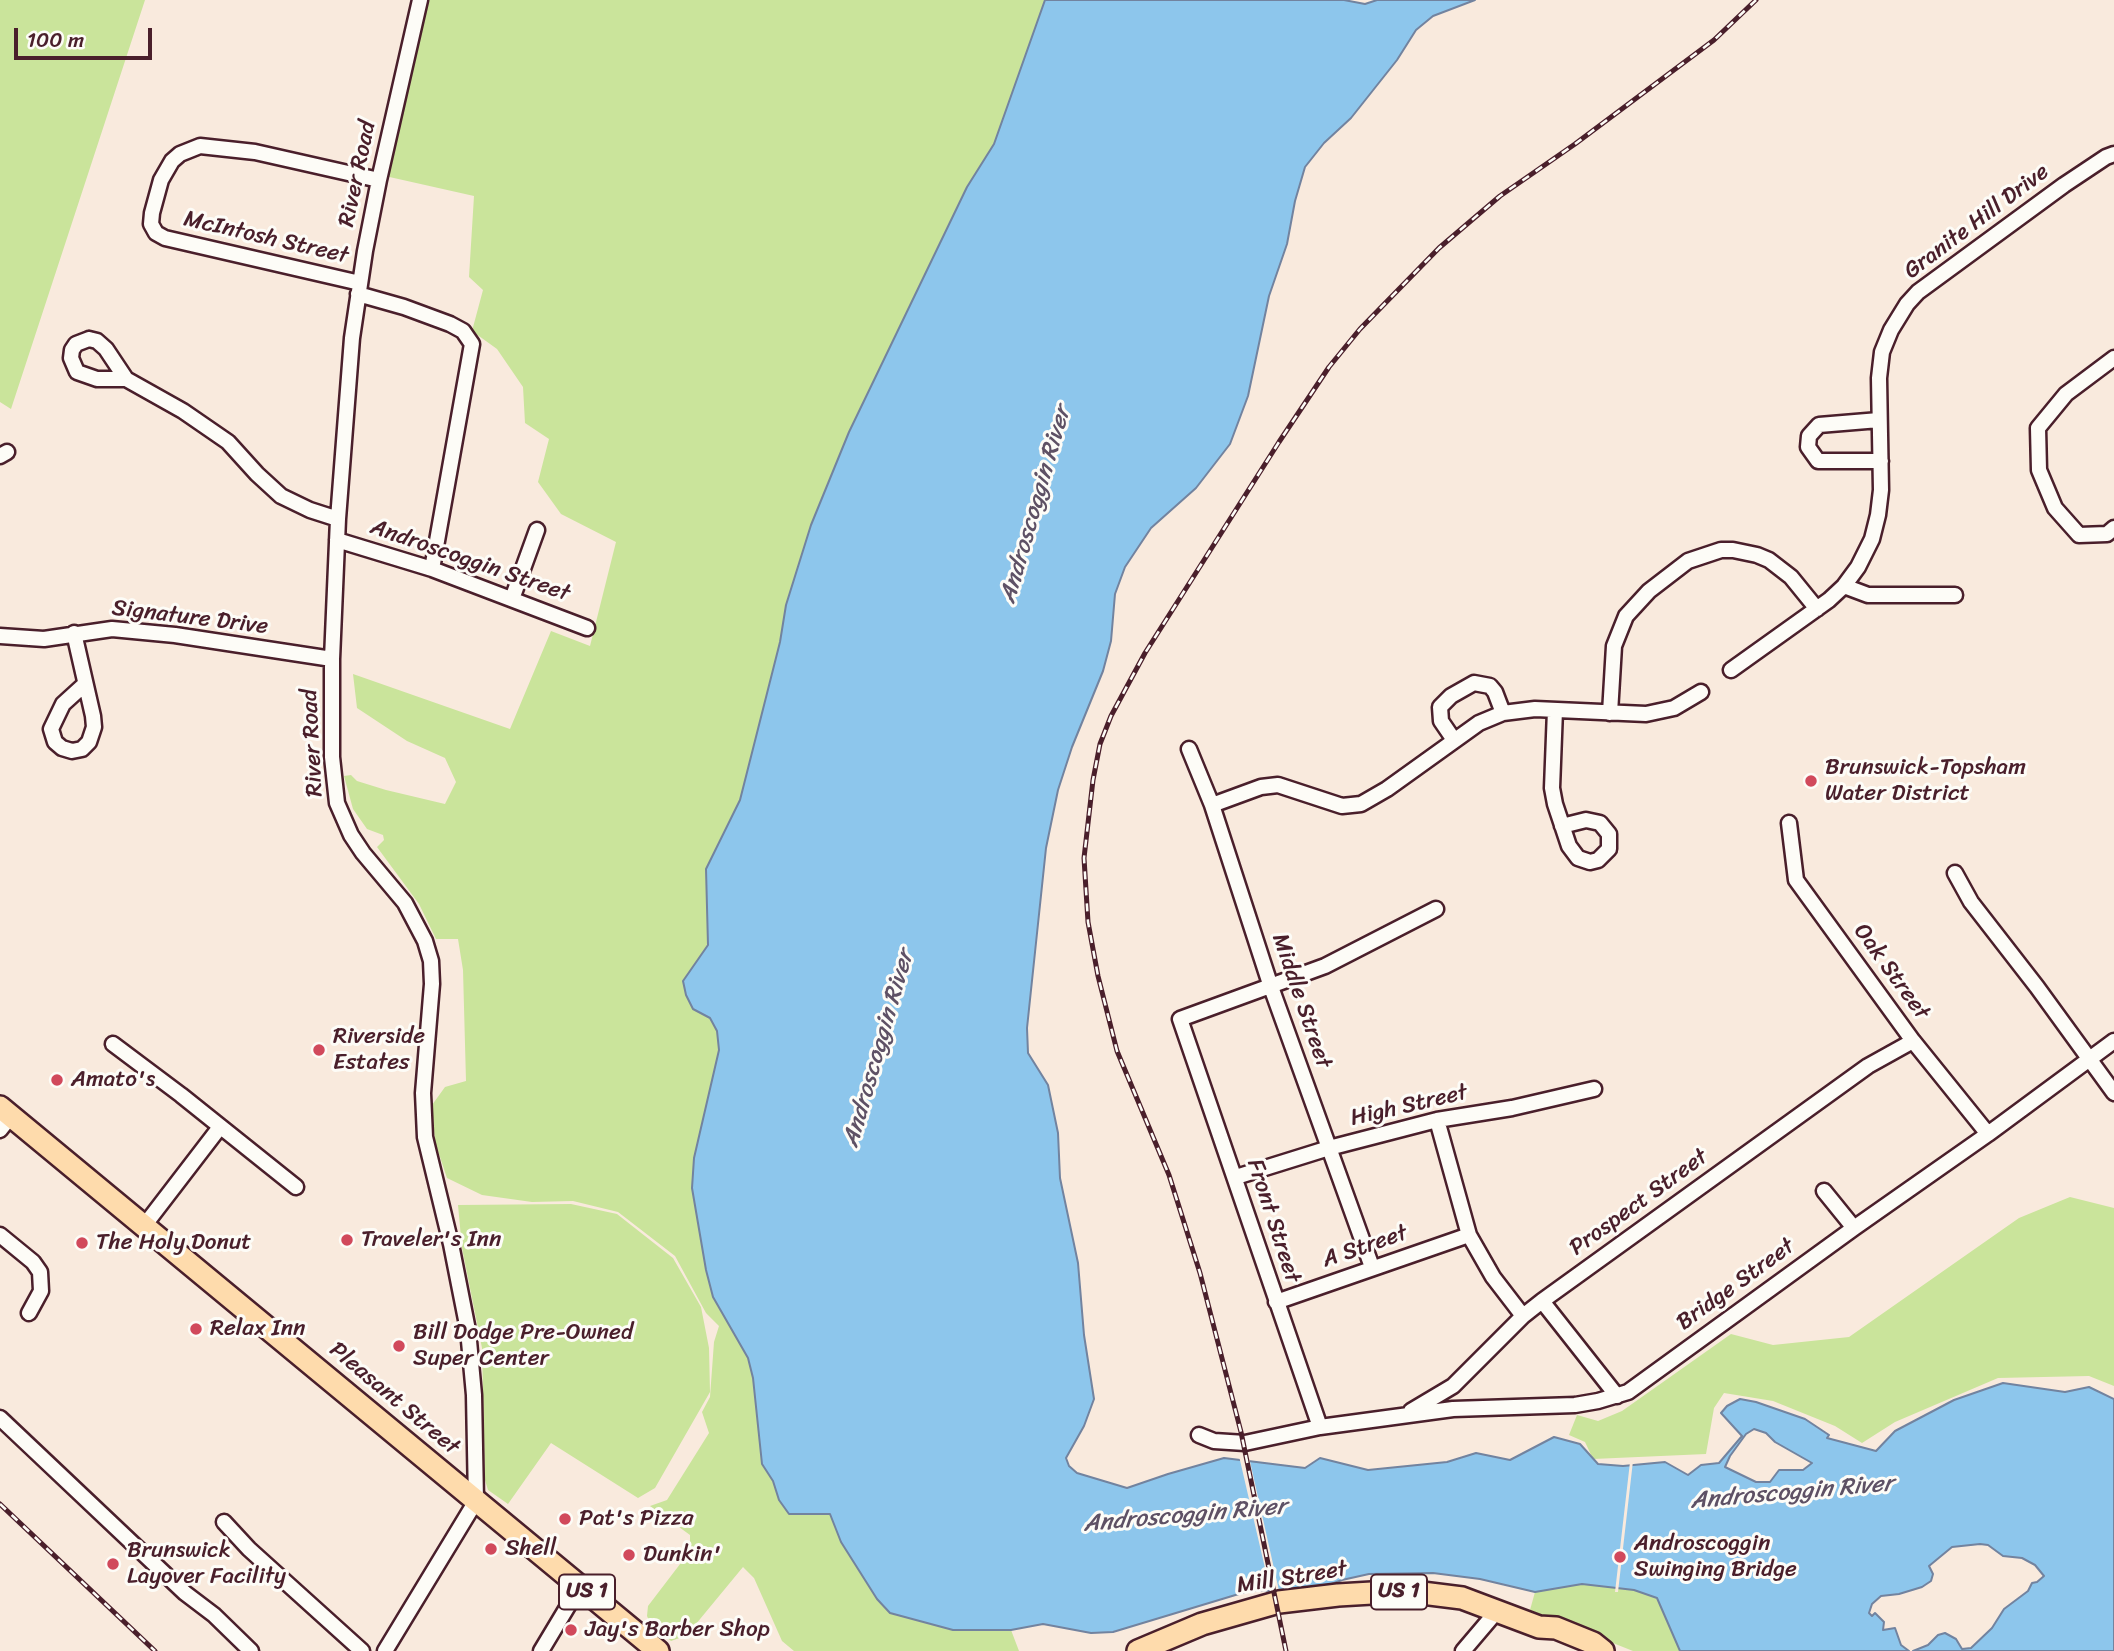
<!DOCTYPE html>
<style>
body{margin:0}
#map{position:relative;width:2114px;height:1651px;overflow:hidden;background:#f9eadd;font-family:Sriracha,sans-serif}
canvas{display:block}
.scale{position:absolute;left:14px;top:28px;width:138px;height:32px;box-sizing:border-box;border:4px solid #4a1f2b;border-top:0;padding-left:9px;font-size:21px;line-height:24px;white-space:nowrap;color:#4a1f2b;-webkit-text-stroke:5px #fdfcf7;paint-order:stroke}
</style>
<div id="map">
<canvas width="2114" height="1651"></canvas>
<div class="scale">100 m</div>
</div>
<script>
const ctx = document.querySelector('canvas').getContext('2d');
ctx.lineJoin = 'round';
function paint(path, color) { ctx.fillStyle = color; ctx.fill(path, 'evenodd'); }
const poly = rows => new Path2D(rows.map(r => 'M' + r).join(''));
function stroke(path, color, width, dash) { ctx.strokeStyle = color; ctx.lineWidth = width; ctx.lineCap = dash ? 'butt' : 'round'; ctx.setLineDash(dash || []); ctx.stroke(path); }
function write(font, color, halo, rows, align = 'center') {
  ctx.font = font + ' Sriracha,sans-serif'; ctx.lineWidth = 6; ctx.setLineDash([]); ctx.textBaseline = 'middle'; ctx.strokeStyle = halo; ctx.fillStyle = color; for (const [text, x, y, turn = 0] of rows) {
    ctx.save(); ctx.translate(x, y); ctx.rotate((+turn || 0) * Math.PI / 180); ctx.textAlign = isNaN(turn) ? turn : align; if (halo) ctx.strokeText(text, 0, 0); ctx.fillText(text, 0, 0); ctx.restore();
  }
}
const green = poly([
 [0,0,145,0,11,409,0,402],
 [426,0,1045,0,994,144,967,187,849,432,811,525,786,605,780,642,740,800,706,869,708,945,683,981,693,1009,710,1018,717,1031,719,1050,694,1158,692,1188,706,1270,713,1297,748,1358,753,1378,762,1464,773,1481,779,1500,789,1514,830,1513,841,1542,877,1599,890,1613,953,1630,1011,1630,1019,1651,794,1651,782,1641,754,1578,743,1567,691,1630,685,1636,671,1641,650,1623,647,1616,648,1606,690,1551,690,1535,650,1506,667,1500,709,1433,702,1412,710,1397,714,1342,719,1326,706,1313,675,1256,618,1212,573,1201,532,1202,482,1195,447,1178,435,1142,432,1105,445,1087,466,1081,463,970,458,939,436,939,419,904,377,847,384,840,383,835,367,829,353,809,344,776,351,775,357,781,386,790,445,804,456,782,445,758,407,741,357,708,353,674,510,729,551,631,590,646,616,542,561,514,538,482,549,439,525,423,523,387,497,349,472,331,483,290,469,277,474,196,385,176],
 [2070,1197,2114,1208,2114,1386,2089,1376,1998,1378,1895,1422,1862,1443,1835,1426,1773,1401,1724,1393,1714,1408,1706,1454,1593,1459,1585,1442,1569,1435,1577,1415,1598,1421,1622,1411,1731,1334,1773,1345,1849,1337,2019,1218],
 [571,1204,617,1214,673,1258,701,1307,709,1348,710,1392,655,1488,638,1498,551,1443,508,1504,488,1490,485,1480,482,1348,462,1248,458,1205],
 [1582,1584,1634,1590,1657,1598,1680,1651,1633,1651,1530,1610,1535,1592]
]);
const water = poly([
 [1045,0,1344,0,1365,4,1377,0,1475,0,1433,16,1416,30,1397,60,1351,118,1324,143,1305,167,1295,201,1287,244,1269,296,1248,396,1230,444,1196,488,1151,528,1125,567,1115,594,1111,641,1103,671,1072,747,1058,790,1046,848,1027,1028,1028,1053,1048,1085,1058,1133,1060,1178,1078,1263,1084,1335,1094,1399,1084,1426,1066,1458,1069,1466,1077,1473,1127,1488,1168,1474,1224,1458,1305,1468,1320,1458,1368,1470,1447,1462,1476,1453,1510,1460,1554,1437,1580,1444,1598,1464,1623,1466,1665,1462,1688,1475,1701,1465,1719,1463,1742,1436,1721,1413,1727,1406,1740,1399,1756,1402,1805,1419,1829,1435,1827,1438,1876,1451,1895,1431,1954,1400,2003,1383,2065,1392,2089,1387,2114,1399,2114,1651,1913,1651,1928,1645,1938,1635,1945,1633,1956,1639,1962,1649,1971,1648,1992,1628,2004,1609,2028,1591,2032,1583,2037,1582,2044,1576,2035,1565,2022,1558,2003,1556,1988,1545,1980,1544,1952,1547,1929,1566,1933,1574,1931,1581,1922,1587,1899,1594,1881,1596,1872,1604,1869,1613,1872,1616,1875,1613,1884,1622,1883,1630,1895,1628,1901,1645,1909,1651,1680,1651,1657,1598,1634,1590,1582,1584,1535,1592,1480,1579,1433,1573,1369,1574,1342,1580,1321,1588,1293,1592,1252,1590,1113,1632,1091,1633,1043,1624,1011,1630,953,1630,890,1613,877,1599,841,1542,830,1514,789,1514,779,1500,773,1481,762,1464,753,1378,748,1358,713,1297,706,1270,692,1188,694,1158,719,1050,717,1031,710,1018,693,1009,686,995,683,981,708,945,706,869,740,800,780,642,786,605,811,525,849,432,967,187,994,144,1045,0],
 [1754,1429,1766,1433,1775,1442,1812,1463,1803,1470,1779,1470,1770,1482,1756,1482,1725,1467,1730,1456,1746,1434,1754,1429]
]);
const pier = poly([
 [1239,1456,1249,1457,1280,1595,1271,1594],
 [1633,1461,1618,1592,1615,1592,1630,1462]
]);
const minor = poly([
 [360,283,165,238,156,233,151,224,152,213,161,180,172,161,180,154,200,146,255,152,379,180],
 [358,294,404,307,450,324,463,331,472,344,432,569],
 [89,339,97,341,106,349,126,379,97,379,77,372,71,358,72,350,76,344,89,339],
 [2114,358,2066,394,2038,428,2039,470,2055,508,2079,535,2107,534,2114,528],
 [126,379,183,411,228,442,257,474,281,496,310,510,338,519],
 [1879,420,1819,425,1809,436,1808,447,1818,461,1881,461],
 [0,456,7,452],
 [337,540,432,569,587,628],
 [1844,586,1868,595,1955,595],
 [512,599,537,530],
 [74,633,93,716,94,727,89,742,82,749,72,751,62,748,55,742,51,729,63,704,85,684],
 [0,636,44,639,112,629,175,635,332,659],
 [1731,670,1829,600,1844,586,1858,567,1872,539,1878,515,1881,490,1879,378,1882,352,1891,330,1907,304,1918,292,2064,185,2106,157,2114,154],
 [1555,710,1552,788,1555,804,1569,846,1578,858,1590,862,1598,860,1609,849,1609,834,1600,823,1586,820,1562,826],
 [1610,713,1614,646,1626,616,1649,591,1688,561,1721,550,1733,550,1757,555,1769,560,1791,577,1817,609],
 [1454,740,1441,721,1440,707,1451,696,1474,683,1490,686,1495,692,1503,713],
 [1189,749,1212,805,1271,987,1372,1267],
 [1212,805,1261,787,1278,785,1342,806,1361,804,1387,789,1479,723,1503,713,1535,709,1646,714,1674,708,1701,692],
 [1789,823,1796,880,1913,1041,1988,1134],
 [1955,873,1971,902,2037,987,2114,1093],
 [1436,909,1325,966,1180,1019,1320,1427,1453,1409,1575,1405,1598,1401,1628,1392,1854,1228,1988,1134,2114,1041],
 [113,1044,181,1095,296,1187],
 [1437,1120,1469,1235,1493,1277,1523,1316],
 [0,1130,11,1116],
 [1236,1177,1329,1148,1437,1120,1512,1108,1594,1089],
 [1824,1191,1854,1228],
 [144,1226,220,1127],
 [0,1235,33,1262,40,1272,41,1291,29,1313],
 [1542,1301,1617,1396],
 [1276,1302,1469,1235],
 [1411,1411,1453,1386,1523,1316,1542,1301,1868,1066,1913,1041],
 [0,1418,185,1593,214,1615,251,1651],
 [1199,1435,1214,1441,1245,1443,1320,1427],
 [224,1522,249,1549,362,1651],
 [385,1651,476,1501,474,1395,468,1330,451,1244,425,1137,423,1093,432,984,431,961,425,941,405,903,363,853,351,835,337,803,332,757,332,659,338,519,352,338,365,251,379,180,420,0],
 [541,1651,580,1586],
 [1463,1651,1497,1611]
]);
const highway = poly([
 [0,1107,658,1651],
 [1138,1651,1202,1624,1279,1602,1338,1595,1406,1591,1462,1598,1539,1627,1556,1628,1593,1643,1603,1651]
]);
const rail = poly([
 [0,1504,155,1651],
 [1286,1651,1241,1432,1200,1273,1169,1175,1117,1051,1098,976,1088,922,1084,858,1093,780,1100,744,1111,716,1145,653,1279,442,1329,367,1360,329,1439,248,1500,196,1575,144,1714,40,1756,0]
]);
const markers = [
 [1811,781,7,"#d1495b"],
 [319,1050,7,"#d1495b"],
 [57,1080,7,"#d1495b"],
 [347,1240,7,"#d1495b"],
 [82,1243,7,"#d1495b"],
 [196,1329,7,"#d1495b"],
 [399,1346,7,"#d1495b"],
 [565,1519,7,"#d1495b"],
 [491,1549,7,"#d1495b"],
 [629,1555,7,"#d1495b"],
 [1620,1557,7,"#d1495b"],
 [113,1564,7,"#d1495b"],
 [571,1630,7,"#d1495b"]
];
const shields = [
 [587,1592,56],
 [1399,1592,56]
];
const shieldNames = [
 ["US 1",587,1592],
 ["US 1",1399,1592]
];
const streetNames = [
 ["River Road",358,174,-78],
 ["Granite Hill Drive",1977,222,-37],
 ["McIntosh Street",266,238,13],
 ["Androscoggin Street",470,561,19],
 ["Signature Drive",190,618,7],
 ["River Road",313,743,-93],
 ["Oak Street",1891,972,54],
 ["Middle Street",1301,1001,71],
 ["High Street",1409,1106,-13],
 ["Prospect Street",1639,1203,-36],
 ["Front Street",1273,1221,72],
 ["A Street",1365,1247,-19],
 ["Bridge Street",1736,1285,-36],
 ["Pleasant Street",394,1399,40],
 ["Mill Street",1292,1578,-9]
];
const poiNames = [
 ["Brunswick-Topsham",1825,768],
 ["Water District",1825,794],
 ["Riverside",333,1037],
 ["Estates",333,1063],
 ["Amato's",71,1080],
 ["Traveler's Inn",361,1240],
 ["The Holy Donut",96,1243],
 ["Relax Inn",210,1329],
 ["Bill Dodge Pre-Owned",413,1333],
 ["Super Center",413,1359],
 ["Pat's Pizza",579,1519],
 ["Androscoggin",1634,1544],
 ["Swinging Bridge",1634,1570],
 ["Shell",505,1549],
 ["Brunswick",127,1551],
 ["Layover Facility",127,1577],
 ["Dunkin'",643,1555],
 ["Jay's Barber Shop",585,1630]
];
const waterNames = [
 ["Androscoggin River",1036,505,-74],
 ["Androscoggin River",879,1049,-74],
 ["Androscoggin River",1792,1493,-5],
 ["Androscoggin River",1185,1516,-5]
];
paint(green, '#cae49b');
paint(water, '#8dc6ec');
stroke(water, '#72839f', 2);
paint(pier, '#f9eadd');
stroke(minor, '#4a1f2b', 19);
stroke(highway, '#4a1f2b', 26);
stroke(minor, '#fdfcf7', 14);
stroke(highway, '#fedbac', 21);
stroke(rail, '#4a1f2b', 5);
stroke(rail, '#fdfcf7', 2.5, [8]);
for (const [x, y, r, color] of markers) { const dot = new Path2D(); dot.arc(x, y, r, 0, 2 * Math.PI); ctx.fillStyle = color; ctx.fill(dot); stroke(dot, '#fdfcf7', 2.5); }
for (const [x, y, w] of shields) { const box = new Path2D(); box.roundRect(x - w / 2, y - 17.5, w, 35, 5); ctx.fillStyle = '#fdfcf7'; ctx.fill(box); stroke(box, '#4a1f2b', 2); }
write('bold 21px', '#4a1f2b', null, shieldNames);
write('23px', '#4a1f2b', '#fdfcf7', streetNames);
write('23px', '#4a1f2b', '#fdfcf7', poiNames, 'left');
write('italic 24px', '#5e5165', '#fdfcf7', waterNames);
</script>
